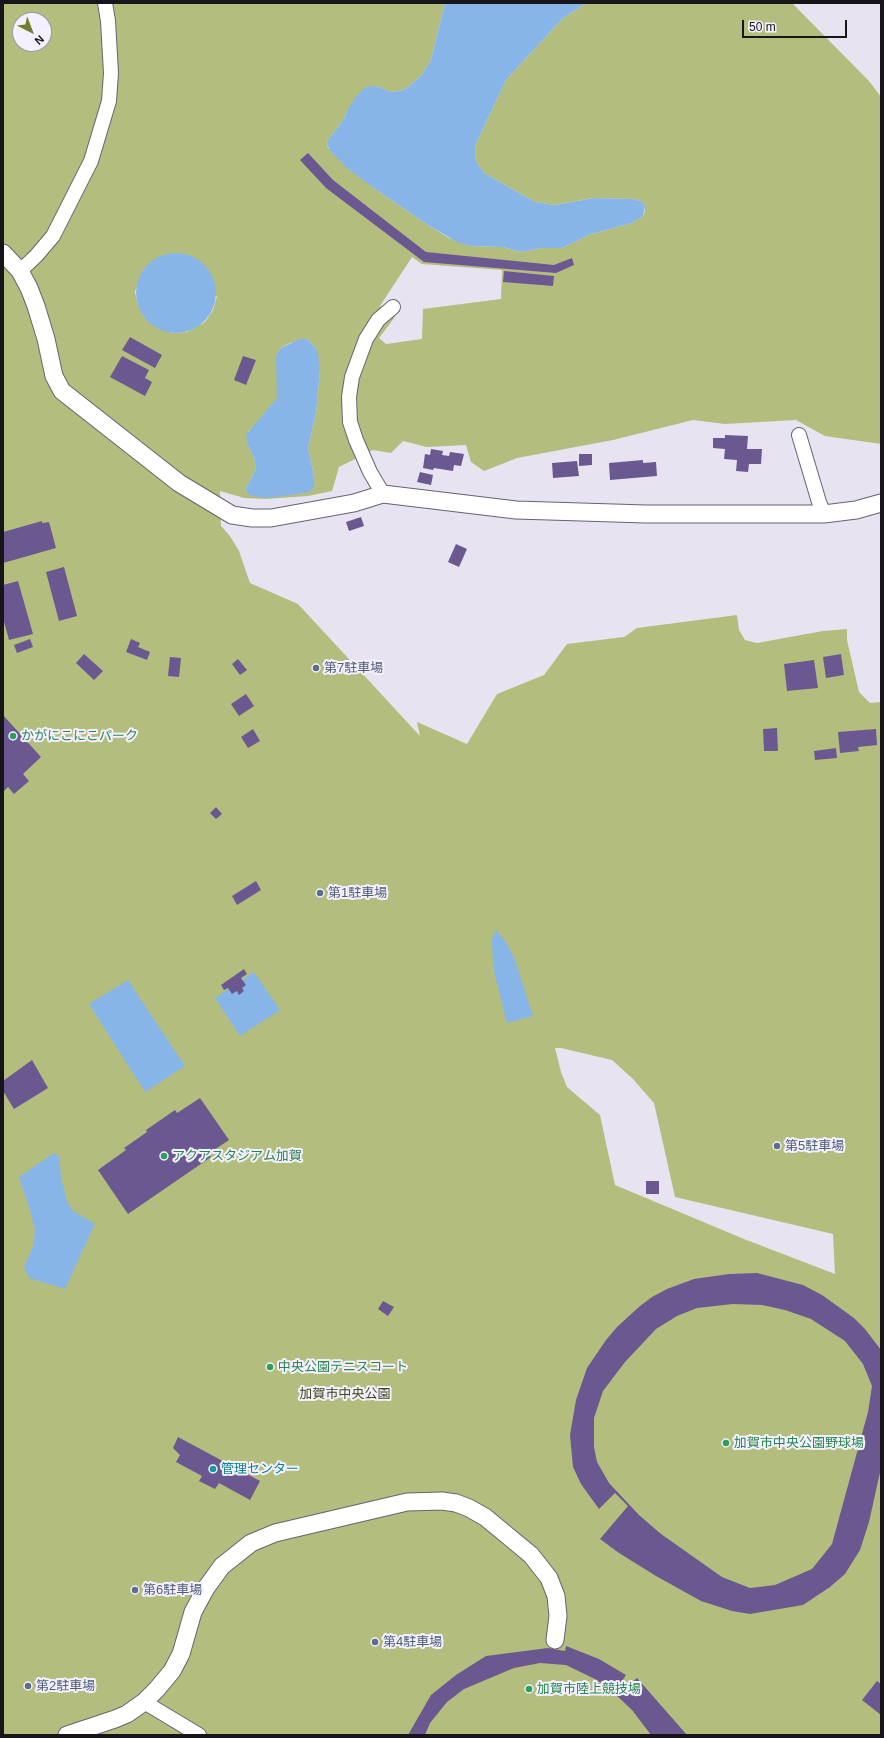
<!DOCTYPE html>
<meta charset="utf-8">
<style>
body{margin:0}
#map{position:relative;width:884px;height:1738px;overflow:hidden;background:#e7e3f1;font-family:Helvetica,sans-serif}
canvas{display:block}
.frame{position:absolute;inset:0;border:4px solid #17151a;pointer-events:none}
.north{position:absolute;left:12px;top:12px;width:40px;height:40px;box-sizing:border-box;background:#f4f0ff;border:1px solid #9c98a3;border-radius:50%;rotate:138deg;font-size:11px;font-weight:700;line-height:16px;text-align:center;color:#17151a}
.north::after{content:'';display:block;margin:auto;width:14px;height:18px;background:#727e2b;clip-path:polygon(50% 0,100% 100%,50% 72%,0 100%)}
.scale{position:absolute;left:742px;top:20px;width:105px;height:18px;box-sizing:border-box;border:2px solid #17151a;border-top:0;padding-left:5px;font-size:12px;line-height:14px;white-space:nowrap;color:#17151a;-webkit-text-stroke:3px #f4f0ff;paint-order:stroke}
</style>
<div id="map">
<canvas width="884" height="1738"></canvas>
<div class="frame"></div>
<div class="north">N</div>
<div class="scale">50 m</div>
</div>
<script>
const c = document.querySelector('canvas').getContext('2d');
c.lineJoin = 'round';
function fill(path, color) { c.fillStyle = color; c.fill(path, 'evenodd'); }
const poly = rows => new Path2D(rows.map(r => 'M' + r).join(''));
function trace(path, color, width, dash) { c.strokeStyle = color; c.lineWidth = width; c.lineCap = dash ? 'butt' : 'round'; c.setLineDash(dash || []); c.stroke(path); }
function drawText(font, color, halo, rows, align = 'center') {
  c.font = font + ' Helvetica,"Noto Sans JP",sans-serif'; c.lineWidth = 4; c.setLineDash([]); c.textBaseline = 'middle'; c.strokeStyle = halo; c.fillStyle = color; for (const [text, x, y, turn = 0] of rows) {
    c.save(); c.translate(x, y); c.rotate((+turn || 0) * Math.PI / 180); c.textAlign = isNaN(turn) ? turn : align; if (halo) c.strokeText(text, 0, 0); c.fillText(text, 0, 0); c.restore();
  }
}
fill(poly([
 [3,3,445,3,431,60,421,76,407,88,400,91,391,92,376,86,347,111,344,119,328,140,327,144,328,148,375,189,428,225,449,238,470,246,503,247,521,252,541,248,562,248,591,234,632,223,643,216,645,211,644,203,641,201,632,199,592,198,555,205,535,202,484,173,476,161,475,153,475,146,506,80,562,19,586,3,792,3,869,81,881,97,881,444,825,436,796,420,725,424,693,420,613,440,517,458,484,471,471,462,466,445,427,447,403,441,391,453,373,450,339,467,332,491,308,496,266,499,244,498,220,491,221,526,230,536,239,551,250,583,298,604,420,736,417,722,467,744,497,694,544,675,567,644,624,637,637,628,737,615,739,630,745,640,757,643,823,631,847,629,847,640,859,692,870,703,881,702,881,1735,3,1735],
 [20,20,44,20,44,44,20,44],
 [412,257,422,264,502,270,501,299,423,309,422,339,386,344,379,338,395,317,380,306],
 [143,270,217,296,213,310,205,322,187,332,173,333,158,328,144,317,138,305,135,292],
 [307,339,315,347,320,370,316,413,308,448,314,476,306,493,275,496,245,490,256,469,254,457,248,446,248,432,255,426,277,398,277,354,281,348,290,343],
 [555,1048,561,1048,612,1060,633,1079,654,1103,675,1197,833,1234,835,1274,744,1239,615,1185,600,1115,567,1087,561,1072]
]), '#b3be7e');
fill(poly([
 [445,3,586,3,562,19,506,80,475,146,475,153,476,161,484,173,535,202,555,205,593,198,632,199,641,201,644,203,645,207,643,216,632,223,591,234,562,248,541,248,521,252,503,247,470,246,457,242,428,225,375,189,347,168,330,151,327,144,328,140,344,119,347,111,357,95,366,87,376,86,391,92,400,91,407,88,421,76,431,60],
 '136 293a40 40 0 1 1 80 0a40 40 0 1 1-80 0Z',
 [300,339,307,339,315,347,318,354,320,370,316,413,308,448,314,476,314,487,311,491,306,493,283,496,266,498,253,496,248,494,245,490,256,469,254,457,248,446,246,435,277,398,276,356,278,352,281,348],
 [496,930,506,942,514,957,533,1016,507,1023,495,976,493,962,492,942,493,935],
 [254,972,280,1010,240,1036,215,998],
 [128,980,185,1066,145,1092,89,1004],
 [54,1153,59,1156,61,1177,67,1201,73,1211,95,1224,65,1289,29,1278,24,1267,33,1246,35,1230,30,1210,19,1177]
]), '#87b5e8');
fill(poly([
 [308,153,333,180,426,252,554,265,572,258,574,265,556,273,424,262,326,188,300,160],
 [504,271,554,276,553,286,503,282],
 [130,337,162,355,155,368,122,350],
 [122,356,149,370,145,378,152,382,145,396,110,377],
 [243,356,256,360,246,385,234,380],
 [725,435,748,436,747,449,762,449,761,464,749,464,748,472,736,471,737,460,724,459,725,449,713,448,713,438,725,438],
 [431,449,443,451,442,455,449,456,450,452,464,454,461,466,454,465,453,471,434,468,433,470,423,468,425,454,430,455],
 [579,454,592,454,592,465,579,466],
 [643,460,643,463,656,462,657,476,610,480,609,463],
 [577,461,579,476,553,478,552,463],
 [420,472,433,475,431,485,417,482],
 [361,517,364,526,349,531,346,522],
 [42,521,42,523,49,522,56,548,3,563,3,532],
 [456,544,467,549,459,567,448,562],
 [64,567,77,616,59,621,46,572],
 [18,581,33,634,9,640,3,618,3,585],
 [30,639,33,647,17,653,14,645],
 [131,639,140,643,138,647,150,652,147,660,126,652],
 [84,654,103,671,94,680,76,663],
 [841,654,844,675,826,678,823,657],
 [170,657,181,658,179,677,168,676],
 [238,659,247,670,240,675,232,664],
 [814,660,818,688,787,691,784,664],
 [246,694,254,706,239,716,231,704],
 [3,715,41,757,23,774,29,781,14,794,8,787,3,792],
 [777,728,778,751,764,751,763,729],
 [253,729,260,741,248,748,241,737],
 [876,729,877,745,858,747,859,751,840,753,838,732],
 [836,748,837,758,815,760,814,751],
 [216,807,222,814,216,819,210,813],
 [256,881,261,890,237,905,232,896],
 [244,969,247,974,241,978,246,985,242,988,244,991,239,995,237,991,232,994,228,988,224,990,221,985],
 [32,1060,48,1088,14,1109,3,1091,3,1081],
 [200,1098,229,1140,208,1154,211,1157,128,1214,98,1170,126,1150,124,1148,147,1132,146,1130,175,1110,177,1113],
 [646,1181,659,1181,659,1194,646,1194],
 [757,1273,803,1285,822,1295,854,1318,865,1329,881,1350,881,1468,869,1522,860,1550,845,1574,830,1587,803,1605,750,1614,732,1611,701,1601,656,1576,619,1553,600,1539,628,1506,615,1493,599,1509,581,1484,573,1467,570,1435,576,1400,587,1368,606,1340,617,1327,640,1306,652,1297,667,1289,694,1279,729,1274],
 [733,1304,762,1305,785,1310,811,1319,845,1341,863,1364,872,1386,868,1412,832,1544,812,1569,775,1585,750,1588,722,1577,661,1534,639,1515,609,1483,597,1462,594,1447,594,1418,603,1391,625,1362,656,1329,677,1316,697,1308],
 [383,1301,394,1307,388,1316,378,1309],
 [178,1437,260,1481,250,1500,219,1483,215,1489,199,1481,202,1476,176,1462,180,1455,173,1448],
 [566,1646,599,1659,626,1675,618,1687,622,1691,637,1678,687,1735,651,1735,632,1710,614,1693,597,1680,566,1665,540,1663,514,1668,464,1689,447,1702,430,1723,425,1735,408,1735,431,1695,456,1675,486,1656,548,1648,565,1651],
 [877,1681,881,1684,881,1715,862,1700]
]), '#6c5890');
const minor = poly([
 [20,271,36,256,53,236,91,161,109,101,111,73,108,21,105,3],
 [799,435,819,502,824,514],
 [383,494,370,472,356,440,350,422,349,397,352,377,366,339,378,320,393,307],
 [144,1702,199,1735]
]);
const tertiary = poly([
 [3,253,20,271,29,288,36,306,46,339,54,376,62,391,179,483,232,515,252,518,271,518,354,503,383,494,516,510,646,514,824,514,856,510,881,503],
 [67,1735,115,1719,127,1714,144,1702,157,1689,172,1671,181,1654,193,1612,206,1588,222,1566,251,1543,275,1533,407,1502,442,1501,456,1503,469,1508,485,1517,531,1555,549,1578,556,1596,558,1616,555,1640]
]);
trace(minor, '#676370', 16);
trace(tertiary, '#676370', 19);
trace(minor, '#fff', 14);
trace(tertiary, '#fff', 17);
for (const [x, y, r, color] of [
 [316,668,4,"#5c6f8a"],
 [13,736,4,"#2e9e5b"],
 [320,893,4,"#5c6f8a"],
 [777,1146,4,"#5c6f8a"],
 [164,1156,4,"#2e9e5b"],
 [270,1367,4,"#2e9e5b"],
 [726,1443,4,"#2e9e5b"],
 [213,1469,4,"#0f9aa8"],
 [135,1590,4,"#5c6f8a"],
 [375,1642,4,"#5c6f8a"],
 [28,1686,4,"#5c6f8a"],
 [529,1689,4,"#2e9e5b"]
]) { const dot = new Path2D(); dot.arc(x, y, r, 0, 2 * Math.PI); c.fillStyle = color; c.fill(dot); trace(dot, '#f4f0ff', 1.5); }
drawText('13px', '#4e5e75', '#f4f0ff', [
 ["第7駐車場",324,668],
 ["第1駐車場",328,893],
 ["第5駐車場",785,1146],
 ["第6駐車場",143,1590],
 ["第4駐車場",383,1642],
 ["第2駐車場",36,1686]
], 'left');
drawText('13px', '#27864d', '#f4f0ff', [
 ["かがにこにこパーク",21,736],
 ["アクアスタジアム加賀",172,1156],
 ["中央公園テニスコート",278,1367],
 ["加賀市中央公園野球場",734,1443],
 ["加賀市陸上競技場",537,1689]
], 'left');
drawText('13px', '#414818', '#f4f0ff', [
 ["加賀市中央公園",345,1394]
]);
drawText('13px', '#0d838f', '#f4f0ff', [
 ["管理センター",221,1469]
], 'left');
</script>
